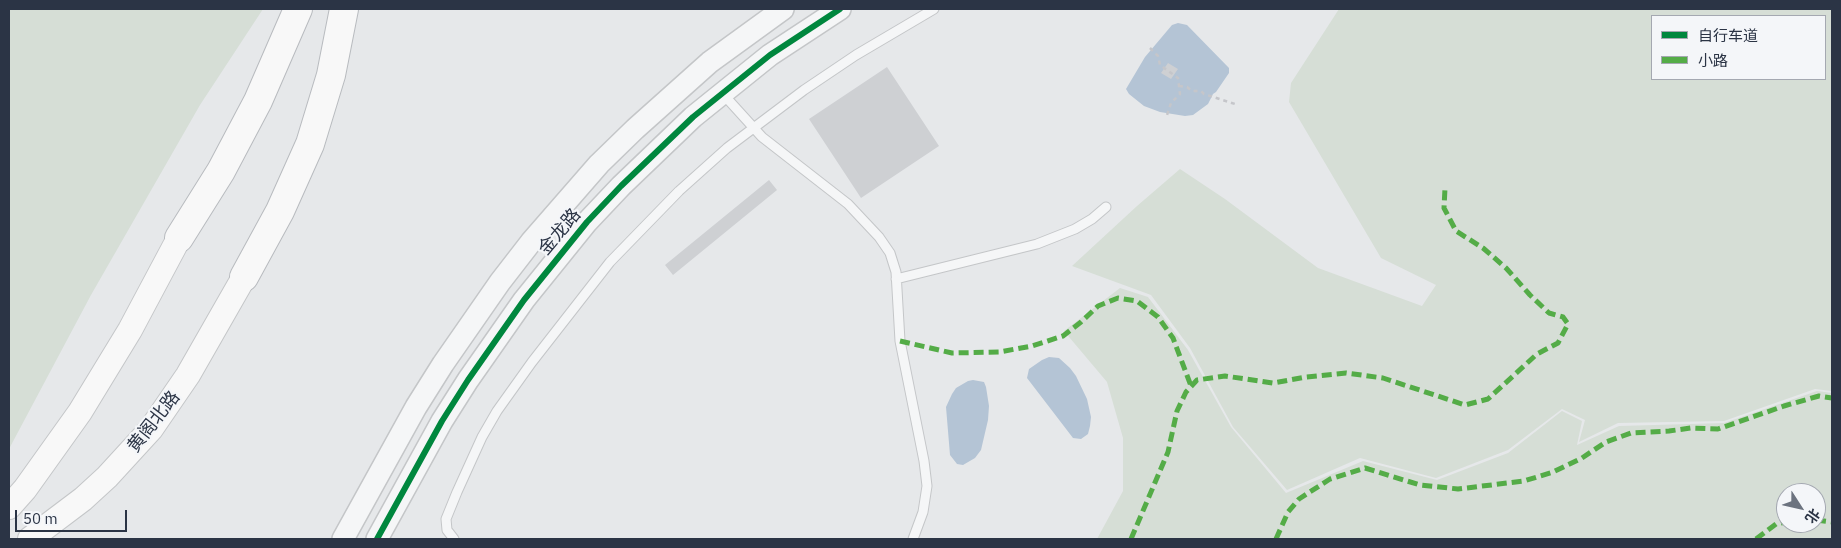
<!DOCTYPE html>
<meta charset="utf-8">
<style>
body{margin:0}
#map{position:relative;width:1841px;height:548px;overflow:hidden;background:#e6e8ea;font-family:"IBM Plex Sans","Noto Sans SC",sans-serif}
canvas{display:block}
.frame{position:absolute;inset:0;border:10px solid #2b3445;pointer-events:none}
.legend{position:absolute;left:1651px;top:15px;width:175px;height:65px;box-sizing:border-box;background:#f4f6f9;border:1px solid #a4a8b1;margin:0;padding:6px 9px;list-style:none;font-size:15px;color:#2b3445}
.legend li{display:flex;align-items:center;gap:10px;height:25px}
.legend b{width:25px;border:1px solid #a4a8b1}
.north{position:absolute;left:1776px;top:483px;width:50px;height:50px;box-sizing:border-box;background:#f4f6f9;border:1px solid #a4a8b1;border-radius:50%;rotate:125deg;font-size:14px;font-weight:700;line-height:20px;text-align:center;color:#2b3445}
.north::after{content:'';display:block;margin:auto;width:18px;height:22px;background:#6c737f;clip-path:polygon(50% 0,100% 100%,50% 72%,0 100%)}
.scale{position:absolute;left:15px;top:510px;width:112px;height:22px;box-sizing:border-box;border:2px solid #2b3445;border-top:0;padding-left:6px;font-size:15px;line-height:18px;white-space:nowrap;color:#2b3445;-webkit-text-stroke:4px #f4f6f9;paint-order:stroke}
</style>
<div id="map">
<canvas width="1841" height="548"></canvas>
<div class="frame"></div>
<ul class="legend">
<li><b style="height:6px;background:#00873e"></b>自行车道</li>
<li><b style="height:6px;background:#54ac47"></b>小路</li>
</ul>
<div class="north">北</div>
<div class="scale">50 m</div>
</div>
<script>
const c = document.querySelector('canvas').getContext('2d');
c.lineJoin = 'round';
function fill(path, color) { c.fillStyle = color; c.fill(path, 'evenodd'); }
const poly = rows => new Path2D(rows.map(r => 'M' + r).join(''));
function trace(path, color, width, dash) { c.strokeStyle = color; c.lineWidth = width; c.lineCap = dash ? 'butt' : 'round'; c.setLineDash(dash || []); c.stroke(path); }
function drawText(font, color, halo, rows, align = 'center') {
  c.font = font + ' "IBM Plex Sans","Noto Sans SC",sans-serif'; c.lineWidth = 4.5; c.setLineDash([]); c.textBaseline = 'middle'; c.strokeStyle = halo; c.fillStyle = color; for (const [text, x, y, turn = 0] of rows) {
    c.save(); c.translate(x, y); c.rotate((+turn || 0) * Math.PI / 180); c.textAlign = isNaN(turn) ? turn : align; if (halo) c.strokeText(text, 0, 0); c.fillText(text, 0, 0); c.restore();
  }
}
fill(poly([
 [9,9,263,9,200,105,91,295,9,449],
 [1339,9,1832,9,1832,391,1815,389,1724,421,1618,423,1579,442,1585,420,1562,409,1508,450,1436,478,1360,458,1287,490,1233,427,1190,348,1151,295,1072,266,1137,206,1180,169,1225,199,1318,268,1422,306,1436,285,1381,258,1289,102,1291,83],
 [1652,16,1825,16,1825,79,1652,79],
 [1120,288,1148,297,1188,350,1231,427,1286,493,1363,461,1437,480,1508,453,1562,411,1582,421,1577,445,1619,426,1724,423,1817,391,1832,393,1832,539,1097,539,1123,491,1123,438,1107,382,1064,331],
 [1786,493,1816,493,1816,523,1786,523]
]), '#d6ded6');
fill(poly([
 [1178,23,1187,25,1229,68,1229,73,1216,92,1213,94,1208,104,1193,115,1185,116,1160,112,1144,106,1129,94,1126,89,1145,57,1172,25],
 [1049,357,1059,358,1070,368,1076,376,1087,399,1091,417,1090,426,1088,434,1081,439,1073,438,1027,378,1029,369,1042,360],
 [973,380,984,382,986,387,989,406,988,420,981,450,975,458,963,465,957,464,950,455,946,407,952,394,956,388,968,381]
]), '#b4c4d5');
fill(poly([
 [1168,63,1178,69,1171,79,1161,73],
 [887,67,939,146,861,198,809,119],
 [769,180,777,190,673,275,665,265]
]), '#ced0d3');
const service = poly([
 [723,94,762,137,848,204,879,237,890,253,896,272,900,341,924,461,927,486,923,512,913,539],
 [896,279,1037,244,1075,229,1092,219,1106,207],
 [454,539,447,530,446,519,457,492,482,437,497,411,532,362,610,262,679,191,727,148,804,90,856,55,934,9]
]);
const tertiary = poly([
 [343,539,416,407,443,364,500,282,531,242,599,164,635,129,710,62,783,9],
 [377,539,442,421,468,380,524,300,587,222,621,186,693,117,770,55,840,9]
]);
const secondary = poly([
 [9,507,25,489,80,412,130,330,179,238],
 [30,539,83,499,107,477,151,429,188,375,244,277]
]);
const motorway = poly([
 [179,238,221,171,258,101,298,9],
 [244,277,280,211,310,144,331,75,344,9]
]);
trace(service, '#c4c6c8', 11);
trace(tertiary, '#c4c6c8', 24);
trace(secondary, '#c4c6c8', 26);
trace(motorway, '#b8bbbf', 30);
trace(poly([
 [1150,48,1158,56,1160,65,1178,78,1180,94,1171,103,1167,115],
 [1179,86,1187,87,1192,91,1201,91,1204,94,1235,104]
]), '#c5c6ca', 2.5, [4, 4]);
trace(service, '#f5f6f7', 9);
trace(tertiary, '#f5f6f7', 21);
trace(secondary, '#f8f8f8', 24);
trace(motorway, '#f8f8f8', 28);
trace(poly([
 [900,341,952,353,999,352,1032,346,1063,336,1081,322,1098,306,1118,298,1137,301,1158,317,1173,338,1191,386],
 [1816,520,1832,522],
 [1131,539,1168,452,1177,411,1186,392,1197,380,1225,376,1273,383,1306,377,1346,373,1383,378,1465,405,1488,399,1537,354,1558,343,1568,324,1563,317,1549,313,1530,295,1506,268,1483,248,1456,231,1444,208,1445,188],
 [1276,539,1288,512,1299,499,1330,479,1365,468,1420,485,1458,489,1524,481,1553,472,1582,458,1606,442,1631,433,1669,431,1691,428,1718,429,1784,406,1819,396,1832,398],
 [1756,539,1776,524,1786,522]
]), '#54ac47', 5, [10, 5]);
trace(poly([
 [377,539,442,421,468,380,524,300,587,222,621,186,693,117,770,55,840,9]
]), '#00873e', 6);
drawText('18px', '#2b3445', '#f4f6f9', [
 ["金龙路",560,232,-50],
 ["黄阁北路",154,422,-52]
]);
</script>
